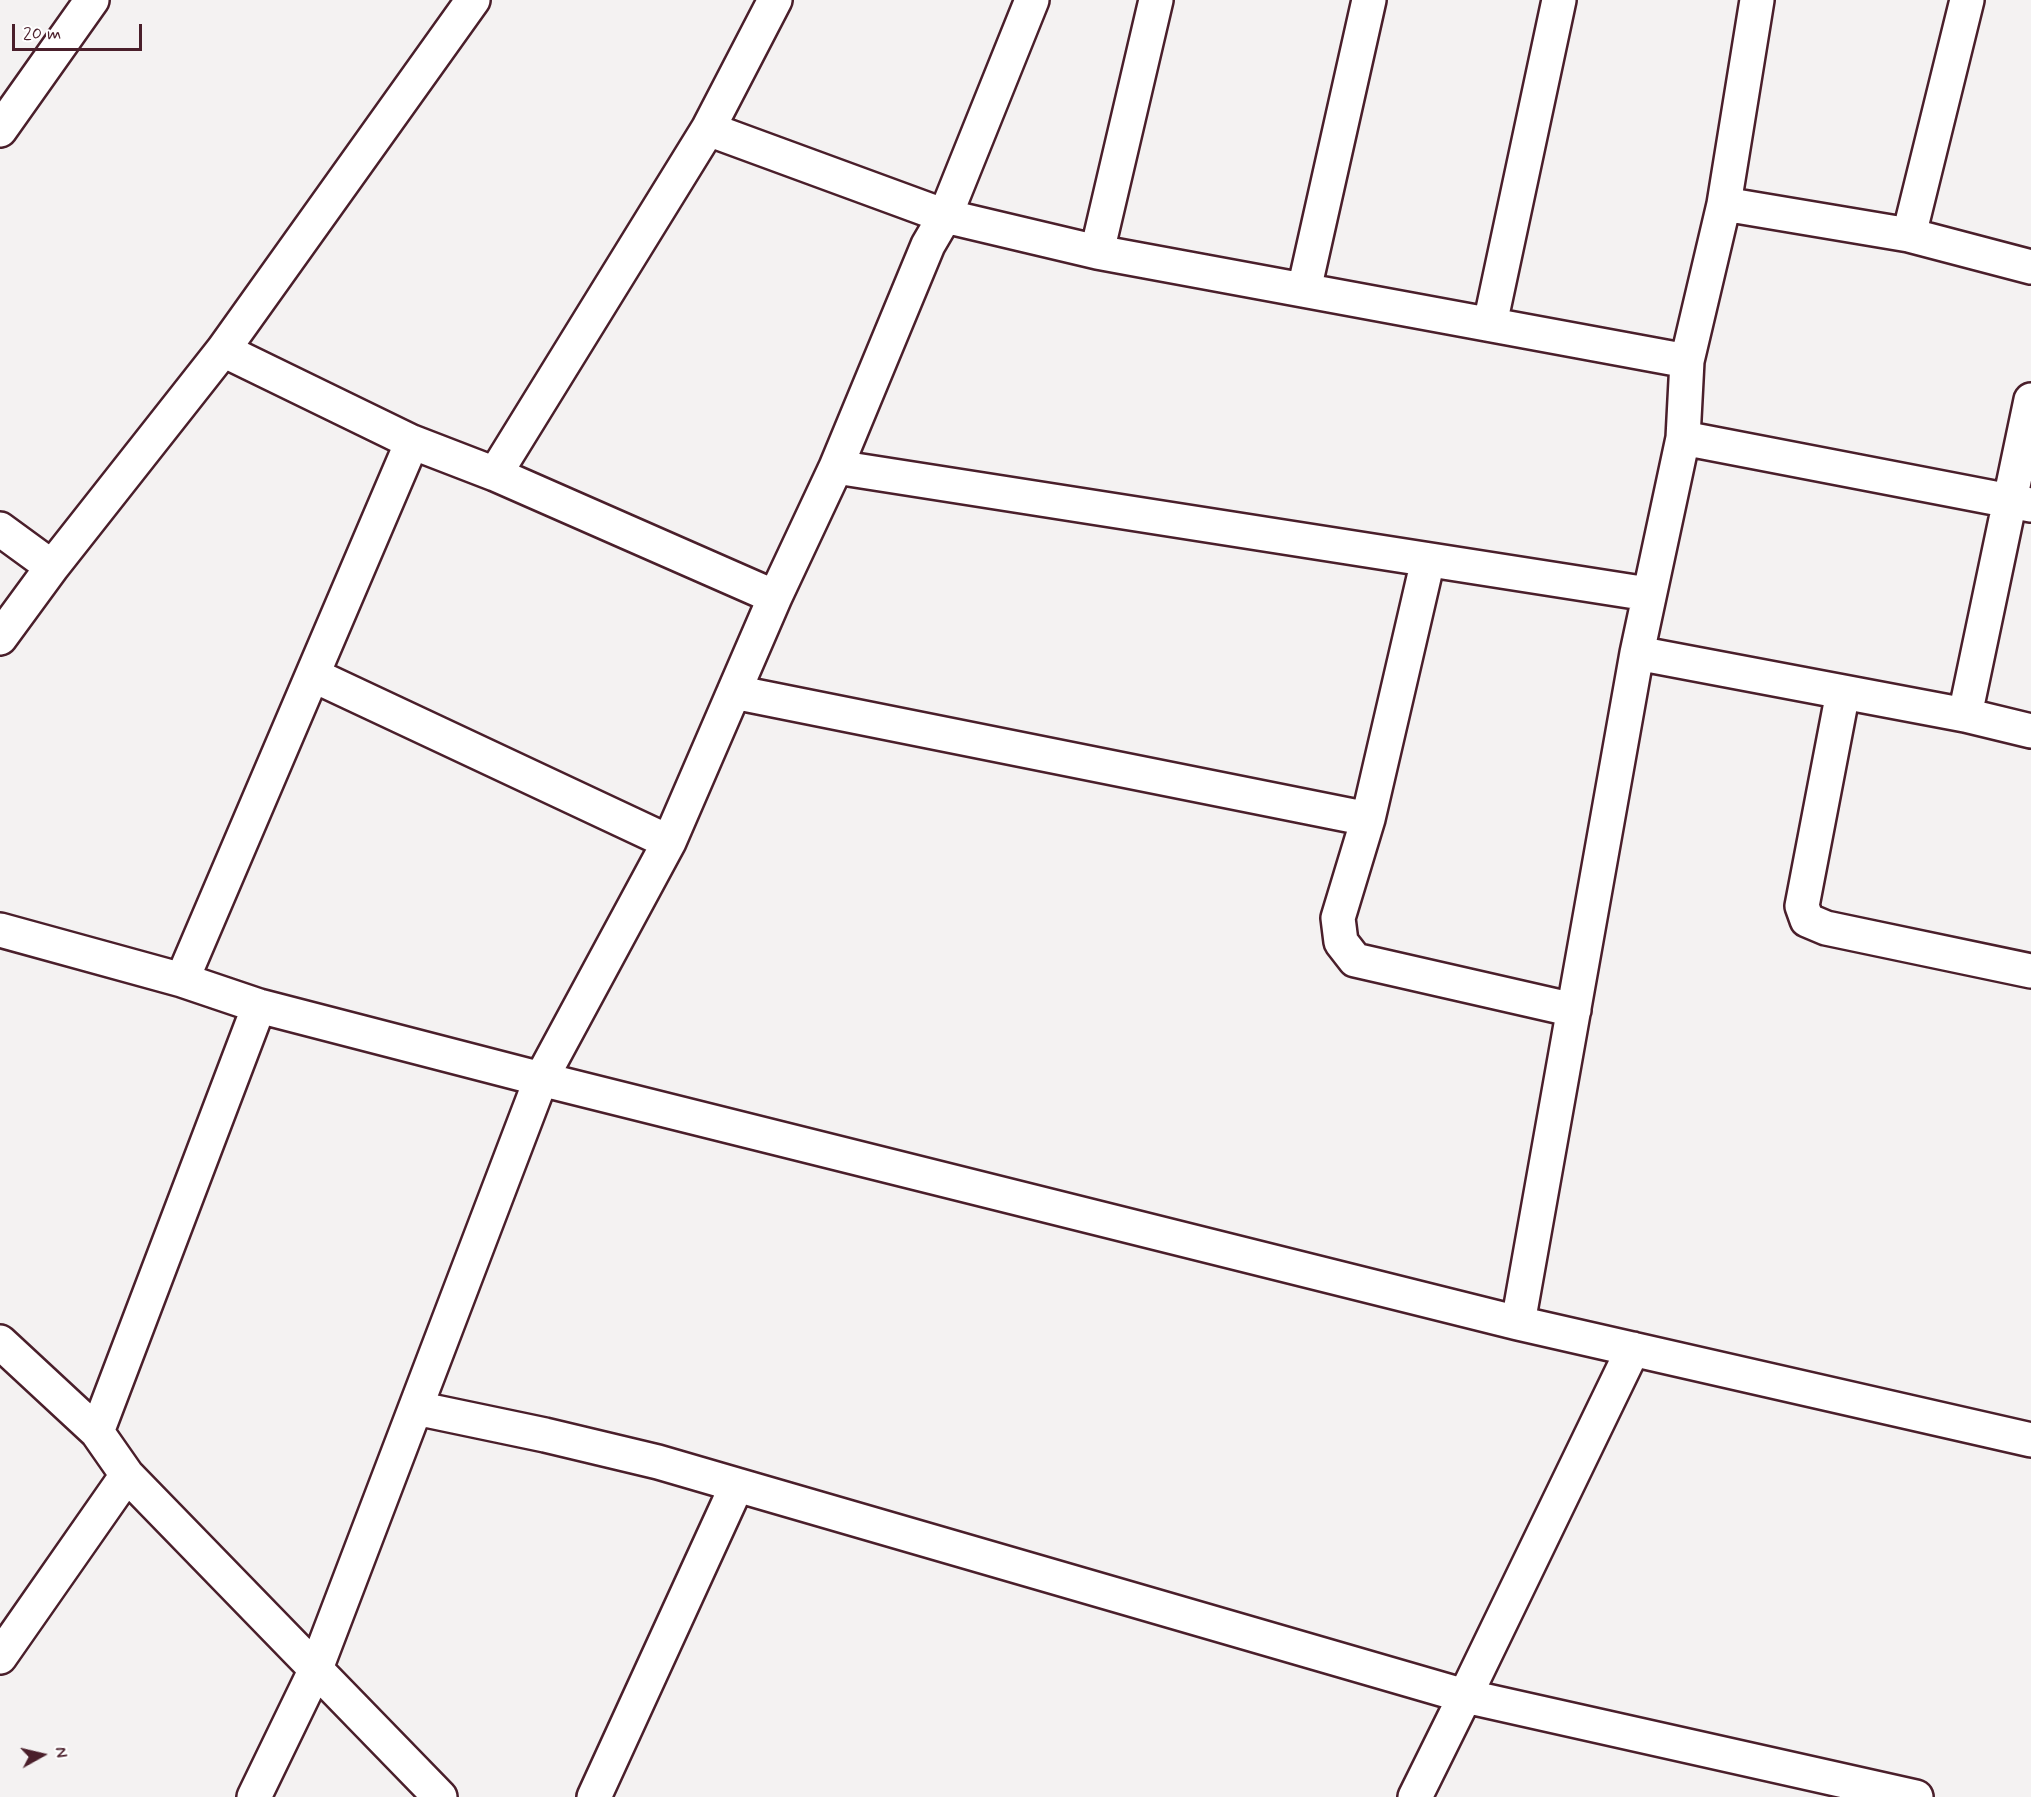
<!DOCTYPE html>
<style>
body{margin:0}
#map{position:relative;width:2031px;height:1797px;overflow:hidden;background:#f4f2f2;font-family:Mynerve,sans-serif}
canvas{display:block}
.north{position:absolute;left:12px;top:1725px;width:60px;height:60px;-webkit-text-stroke:4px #fff;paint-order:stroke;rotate:82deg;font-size:16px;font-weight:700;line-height:24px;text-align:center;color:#4a1f2b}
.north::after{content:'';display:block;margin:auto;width:21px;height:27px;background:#4a1f2b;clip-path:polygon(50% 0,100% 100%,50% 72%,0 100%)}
.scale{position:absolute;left:12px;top:24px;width:130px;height:27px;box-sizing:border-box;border:3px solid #4a1f2b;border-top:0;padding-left:8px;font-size:18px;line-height:21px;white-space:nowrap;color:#4a1f2b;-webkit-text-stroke:4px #fff;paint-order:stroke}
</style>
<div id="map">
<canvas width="2031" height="1797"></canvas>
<div class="north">N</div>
<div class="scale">20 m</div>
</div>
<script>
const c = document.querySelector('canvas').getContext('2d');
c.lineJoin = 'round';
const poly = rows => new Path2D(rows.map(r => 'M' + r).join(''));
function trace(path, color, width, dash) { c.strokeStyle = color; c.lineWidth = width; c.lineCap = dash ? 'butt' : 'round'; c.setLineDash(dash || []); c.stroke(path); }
const minor = poly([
 [708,129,945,216,1097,252,1687,361],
 [0,130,92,0],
 [1724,204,1909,235,2031,267],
 [1909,235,1967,0],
 [1097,252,1156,0],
 [1304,290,1369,0],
 [1490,324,1559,0],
 [223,350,412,442,495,474,775,597],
 [1683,438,2031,505],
 [836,467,1648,594],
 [495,474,708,129,775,0],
 [0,529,52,567],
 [0,638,52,567,223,350,473,0],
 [1637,653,1965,715,2031,731],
 [313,675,669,842],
 [734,692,1368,819,1338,918,1341,942,1355,960,1574,1010],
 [1843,692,1802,906,1807,920,1826,928,2031,971],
 [1965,715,2031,400],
 [1368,819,1428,560],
 [0,930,182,980,259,1006,541,1079,1518,1323,2031,1440],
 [182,980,412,442],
 [1518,1323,1637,653,1683,438,1687,361,1724,204,1757,0],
 [0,1342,97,1432,127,1475,440,1797],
 [1633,1349,1465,1696,1916,1797],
 [416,1408,545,1435,658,1462,737,1485,594,1797],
 [97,1432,259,1006],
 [737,1485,1465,1696,1415,1797],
 [0,1657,127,1475],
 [254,1797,315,1671,541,1079,669,842,775,597,836,467,928,245,945,216,1032,0]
]);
trace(minor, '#4a1f2b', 38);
trace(minor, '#fff', 33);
</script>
